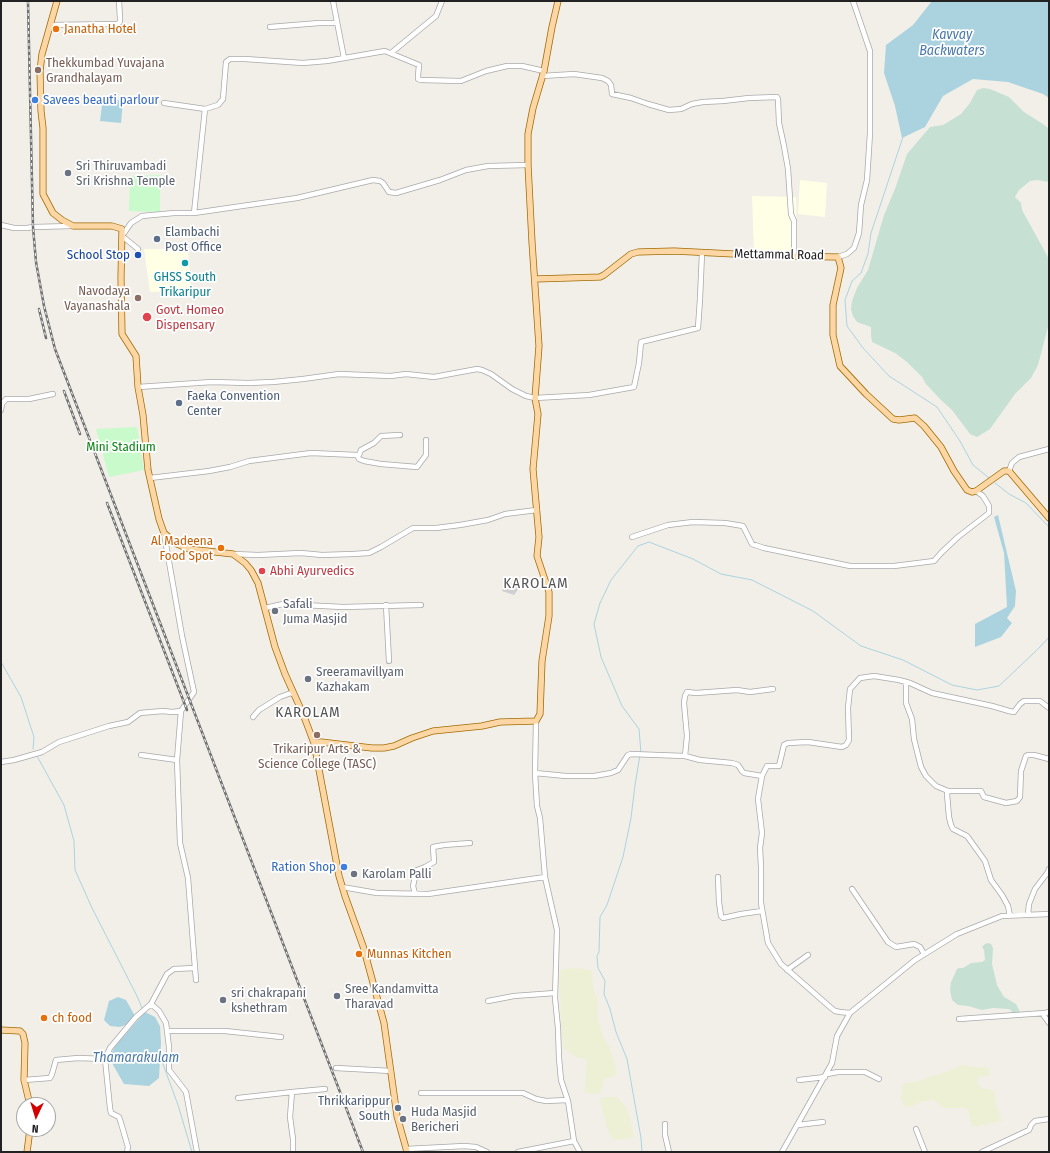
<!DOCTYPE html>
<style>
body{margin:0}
#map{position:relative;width:1050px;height:1153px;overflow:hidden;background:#f2efe9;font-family:"Fira Sans Condensed",sans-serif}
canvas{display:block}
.frame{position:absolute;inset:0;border:2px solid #222;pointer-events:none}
.north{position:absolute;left:16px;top:1097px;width:40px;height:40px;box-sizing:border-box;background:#fff;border:1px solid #a7a7a7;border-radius:50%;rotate:184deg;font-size:11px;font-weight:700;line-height:16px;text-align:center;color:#222}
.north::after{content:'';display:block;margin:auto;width:14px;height:18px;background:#d40000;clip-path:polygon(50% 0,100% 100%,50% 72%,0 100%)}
</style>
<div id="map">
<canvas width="1050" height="1153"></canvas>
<div class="frame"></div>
<div class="north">N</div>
</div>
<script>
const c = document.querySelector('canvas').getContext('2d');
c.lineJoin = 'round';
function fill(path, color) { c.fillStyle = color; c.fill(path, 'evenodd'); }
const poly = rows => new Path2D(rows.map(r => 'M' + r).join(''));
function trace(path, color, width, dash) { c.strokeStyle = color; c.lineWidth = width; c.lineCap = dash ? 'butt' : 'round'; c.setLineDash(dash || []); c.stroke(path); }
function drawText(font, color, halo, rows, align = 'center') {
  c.font = font + ' "Fira Sans Condensed",sans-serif'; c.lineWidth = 3.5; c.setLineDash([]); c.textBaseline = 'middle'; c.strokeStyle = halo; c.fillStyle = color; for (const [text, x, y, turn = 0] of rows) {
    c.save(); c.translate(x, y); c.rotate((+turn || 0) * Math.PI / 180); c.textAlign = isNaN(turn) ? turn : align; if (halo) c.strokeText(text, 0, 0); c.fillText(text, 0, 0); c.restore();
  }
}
fill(poly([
 [800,180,827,183,825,217,798,214],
 [752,196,796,197,797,254,754,252],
 [144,249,188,249,191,290,150,292]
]), '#ffffe5');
fill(poly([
 [506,582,520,587,514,595,502,591]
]), '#d0d0d0');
fill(poly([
 [570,968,586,969,592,971,593,988,597,998,598,1020,603,1036,610,1048,617,1072,616,1075,605,1079,601,1091,598,1094,587,1093,584,1092,587,1062,586,1059,575,1057,570,1052,564,1049,561,1024,559,977,560,971,563,969],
 [961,1065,975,1067,986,1067,989,1069,990,1076,980,1076,977,1082,981,1088,993,1090,995,1093,996,1104,1002,1121,974,1127,971,1124,968,1110,965,1108,943,1108,935,1101,932,1100,921,1102,911,1107,904,1106,901,1099,902,1086,904,1083,919,1081,929,1077,944,1073],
 [605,1097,615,1097,618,1098,628,1110,634,1138,613,1140,608,1131,600,1102,601,1098]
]), '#eef0d5');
fill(poly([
 [983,88,990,89,1009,97,1024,112,1043,124,1049,129,1049,182,1037,180,1030,181,1019,190,1015,197,1021,203,1022,210,1049,259,1049,323,1038,365,1031,378,1015,394,990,429,977,437,970,434,952,410,941,400,926,384,922,377,907,362,895,353,872,342,871,335,871,327,857,322,853,316,851,309,852,301,857,288,868,270,884,215,895,189,907,154,930,127,943,125,961,114,970,103,977,90],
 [988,943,991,944,993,948,992,964,997,985,1004,997,1016,1004,1020,1012,1019,1014,1012,1013,1011,1010,1008,1009,993,1008,982,1010,968,1006,958,1005,952,1000,950,990,951,982,957,969,959,968,963,968,971,963,982,962,985,960,984,950,982,947,985,944]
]), '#c6e0d4');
fill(poly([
 [160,175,160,212,129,211,130,176],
 [137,427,144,470,109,477,96,429]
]), '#c8facc');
fill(poly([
 [932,1,1049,1,1049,98,1043,94,1008,82,973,79,943,96,925,127,902,138,895,106,884,73,886,45,913,25],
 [103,97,123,101,121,123,100,121],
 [998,515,1016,591,1015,606,1007,618,1012,623,1001,637,975,647,975,624,1007,607,1004,553,994,517],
 [118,997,126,1000,135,1016,128,1024,120,1027,110,1026,104,1020,109,1001],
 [145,1012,155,1017,160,1026,161,1043,159,1078,149,1086,124,1084,109,1058,115,1046]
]), '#aad3df');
trace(poly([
 [903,137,871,233,868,254,861,273,852,281,845,300,847,326,863,348,889,376,937,407,960,441,973,465,989,478],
 [995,483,1009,494,1026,503,1049,527],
 [1,662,21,697,34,737,33,749],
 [641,753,639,729,622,706,601,657,594,624,600,603,611,580,638,546,649,542,693,559,721,574,752,580,813,611,861,646,903,660,952,685,977,690,999,686,1040,647,1049,637],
 [640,755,635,785,631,818,623,857,607,905,600,917,599,952,597,956,598,968,605,981,604,994,610,1009,616,1032,627,1059,641,1138,642,1152],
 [37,756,64,805,74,841,75,870,92,908,137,996,142,1008],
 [160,1056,178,1105,192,1152]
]), '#aad3df', 1);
const minor = poly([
 [333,1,344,58],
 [51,25,117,24,120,22,120,19,119,1],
 [270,27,319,23,337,23],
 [391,53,436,16,442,1],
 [542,76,574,74,602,78,608,81,611,85,612,94,631,98,648,104,669,110,681,109,692,104,703,102,723,101,749,98,777,97,778,99,779,123,784,146,788,169,791,214,794,221,794,256],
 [164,103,205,109,218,105,223,99,226,62,230,59,245,59,303,63,327,61,385,51,419,65,418,76,418,79,421,80,461,81,486,71,507,66,522,66,544,71],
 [194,213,205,109],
 [1,225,14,228,27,228,33,227,73,226],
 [138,249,122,236,131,223,142,216,174,213,194,213,297,198,373,180,380,181,383,183,389,192,396,193,440,180,466,170,488,166,528,165],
 [838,257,847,254,854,248,859,233,861,205,867,180,870,133,870,51,853,1],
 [138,387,212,382,248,383,273,382,303,379,339,374,391,376,406,374,434,377,477,369,482,370,491,374,512,389,526,396,535,398,589,395,634,387,639,363,641,342,698,328,700,299,702,253],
 [1,410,2,404,6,399,29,399,53,394],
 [357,455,359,455,361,450,374,443,381,436,400,435],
 [1009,471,1012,463,1019,457,1049,449],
 [150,478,209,471,230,467,249,461,311,453,357,455,359,459,364,461,381,464,417,467,426,455,426,440],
 [632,537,668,525,693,522,725,523,743,526,752,544,764,548,850,566,894,566,934,561,942,552,958,537,989,513,989,506,983,496,976,491],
 [233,554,258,555,301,553,322,555,353,554,369,553,381,547,413,528,436,528,460,525,488,520,505,514,537,510],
 [386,605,389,661],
 [265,608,283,604,343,607,421,605],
 [906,682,906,703,912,719,914,739,921,767,926,776,936,786,948,791],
 [253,717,259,710,280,697,291,693,294,695],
 [141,755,177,760],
 [685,756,687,736,684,703,685,696,687,692,696,693,737,690,750,692,773,689],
 [1,762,14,760,42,752,59,742,109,726,128,722,140,713,163,711,172,712,181,711],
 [535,773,566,776,594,776,611,773,618,770,628,755,631,754,685,756,700,760,732,763,738,765,742,771,744,773,762,776,758,799,762,833,760,848,761,867,761,903,768,943,781,964,830,1007,835,1011,840,1012,850,1013],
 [762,776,767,766,779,766,784,745,788,743,808,742,842,747,846,745,849,740,848,708,850,689,860,678,874,676,899,680,910,683,932,693,992,706,1009,711,1014,712,1020,704,1024,701,1040,701,1049,708],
 [718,877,719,902,721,916,723,918,741,914,762,911],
 [342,887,377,893,428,894,545,877],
 [852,889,888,942,896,947,914,944,920,947,924,954],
 [415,894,413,886,415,877,412,872,425,867,434,862,433,847,444,845,470,843],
 [1028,914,1029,904,1035,889,1048,872,1049,869],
 [1010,916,1008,906,1002,895,991,880,985,861,967,836,953,829,951,825,949,817,947,794,948,791,981,791,984,797,1006,803,1017,801,1020,797,1021,771,1026,756,1028,755,1034,755,1049,759],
 [195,968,196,980],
 [787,970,808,955],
 [488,1001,514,996,555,993],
 [151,1004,159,1011,166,1023,169,1047,169,1070,186,1092,197,1152],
 [1049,1012,1045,1013,1044,1016,1049,1023],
 [959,1019,1045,1013],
 [167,1031,225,1031,281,1037],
 [105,1059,110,1108,111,1113,119,1117,121,1123,128,1147,127,1152],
 [336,1068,391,1071],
 [827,1074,838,1072,865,1072,879,1079],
 [24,1080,50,1078,52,1074,56,1060,78,1058,105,1059,110,1048,136,1017,151,1004,167,974,174,969,195,968,188,878,180,843,177,760,181,711,194,692,182,636,164,533],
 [799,1080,825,1077],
 [421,1093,523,1093,536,1099,546,1101,567,1100],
 [238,1098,292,1092],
 [665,1124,665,1135,669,1152],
 [798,1125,823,1122],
 [916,1129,925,1152],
 [574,1141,580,1152],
 [406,1149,464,1146,476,1147,487,1152],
 [293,1152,293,1139,290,1117,292,1092,325,1089],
 [518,1152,574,1141,568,1101,561,1080,559,1058,558,1028,555,998,557,930,545,877,540,818,537,806,535,773,536,721],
 [782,1152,832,1063,837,1036,850,1013,915,960,957,934,1002,916,1049,914],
 [982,1152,1029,1130,1031,1125,1035,1121,1049,1119]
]);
const major = poly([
 [57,1,42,54,40,71,41,111,43,128,43,194,53,213,62,220,73,226,112,226,122,229,121,278,122,334,136,356,138,387,143,415,148,470,159,519,164,533,177,544,189,549,233,554,245,563,251,570,258,583,275,647,285,674,303,714,314,743,339,876,345,896,363,946,384,1023,397,1116,407,1152],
 [535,279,600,277,604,275,631,254,638,252,674,251,774,256,838,257,841,268,833,305,833,335,840,366,866,394,893,419,899,420,915,418,924,426,941,447,954,471,967,490,972,492,976,491,1004,471,1009,471,1049,518],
 [314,743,321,742,372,748,384,748,394,746,412,738,433,731,482,726,500,722,536,721,540,714,542,661,549,616,549,592,537,556,539,537,533,469,538,414,535,398,539,346,532,242,528,165,528,134,533,108,544,71,552,27,558,1],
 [1,1030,20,1031,23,1034,25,1043,24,1080,30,1105],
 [27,1152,30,1129]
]);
trace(minor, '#a9a9a9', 6);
trace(major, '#a06b00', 7);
trace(minor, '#fff', 4.5);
trace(major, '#fcd6a4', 5.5);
const rail = poly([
 [28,1,33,227,36,262,44,306,55,349,363,1152],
 [39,309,46,338],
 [64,391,80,434],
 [107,503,187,710]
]);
trace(rail, '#707070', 2.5);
trace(rail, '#fff', 1, [3]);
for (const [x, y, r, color] of [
 [56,29,4,"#e8710a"],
 [38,70,4,"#8d6e63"],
 [35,100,4,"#3f7fe0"],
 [68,173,4,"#6b7280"],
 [157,239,4,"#5c6f8a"],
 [138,255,4,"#1a4fb4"],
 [185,263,4,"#0f9aa8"],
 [138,298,4,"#8d6e63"],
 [147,317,5,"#e0444e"],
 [179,403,4,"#5c6f8a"],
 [221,548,4,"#e8710a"],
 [262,571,4,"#e0444e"],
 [275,611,4,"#6b7280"],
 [308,679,4,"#6b7280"],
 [317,735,4,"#8d6e63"],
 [344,867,4,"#3f7fe0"],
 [354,874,4,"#6b7280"],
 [359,954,4,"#e8710a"],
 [337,996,4,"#6b7280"],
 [223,1000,4,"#6b7280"],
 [44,1018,4,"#e8710a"],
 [398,1108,4,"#5c6f8a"],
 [403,1119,4,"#6b7280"]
]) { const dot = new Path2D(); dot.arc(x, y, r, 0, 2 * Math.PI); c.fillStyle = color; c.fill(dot); trace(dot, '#fff', 1.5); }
drawText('13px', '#c56008', '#fff', [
 ["Janatha Hotel",64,29],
 ["Al Madeena",213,541,"right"],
 ["Food Spot",213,556,"right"],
 ["Munnas Kitchen",367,954],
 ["ch food",52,1018]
], 'left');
drawText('13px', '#785e54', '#fff', [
 ["Thekkumbad Yuvajana",46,63],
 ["Grandhalayam",46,78],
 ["Navodaya",130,291,"right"],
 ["Vayanashala",130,306,"right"],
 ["Trikaripur Arts &",317,749,"center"],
 ["Science College (TASC)",317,764,"center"]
], 'left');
drawText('13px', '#366cbe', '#fff', [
 ["Savees beauti parlour",43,100],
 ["Ration Shop",336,867,"right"]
], 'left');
drawText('13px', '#5b616d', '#fff', [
 ["Sri Thiruvambadi",76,166],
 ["Sri Krishna Temple",76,181],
 ["Safali",283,604],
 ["Juma Masjid",283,619],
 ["Sreeramavillyam",316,672],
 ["Kazhakam",316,687],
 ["Karolam Palli",362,874],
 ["Sree Kandamvitta",345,989],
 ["Tharavad",345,1004],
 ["sri chakrapani",231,993],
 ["kshethram",231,1008],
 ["Huda Masjid",411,1112],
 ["Bericheri",411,1127]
], 'left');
drawText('13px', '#4e5e75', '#fff', [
 ["Elambachi",165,232],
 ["Post Office",165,247],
 ["Faeka Convention",187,396],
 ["Center",187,411],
 ["Thrikkarippur",390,1101,"right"],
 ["South",390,1116,"right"]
], 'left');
drawText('13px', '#164399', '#fff', [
 ["School Stop",130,255]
], 'right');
drawText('13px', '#222', '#fff', [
 ["Mettammal Road",779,255,1]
]);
drawText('13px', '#0d838f', '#fff', [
 ["GHSS South",185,277],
 ["Trikaripur",185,292]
]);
drawText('13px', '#be3a42', '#fff', [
 ["Govt. Homeo",156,310],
 ["Dispensary",156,325],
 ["Abhi Ayurvedics",270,571]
], 'left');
drawText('13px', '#0c8416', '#fff', [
 ["Mini Stadium",121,447]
]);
drawText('italic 14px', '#4a7aab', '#fff', [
 ["Kavvay",952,35],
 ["Backwaters",952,51],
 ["Thamarakulam",136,1058]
]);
c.letterSpacing = '1px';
drawText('15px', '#555', '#fff', [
 ["KAROLAM",536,584],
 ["KAROLAM",308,713]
]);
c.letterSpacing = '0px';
</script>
